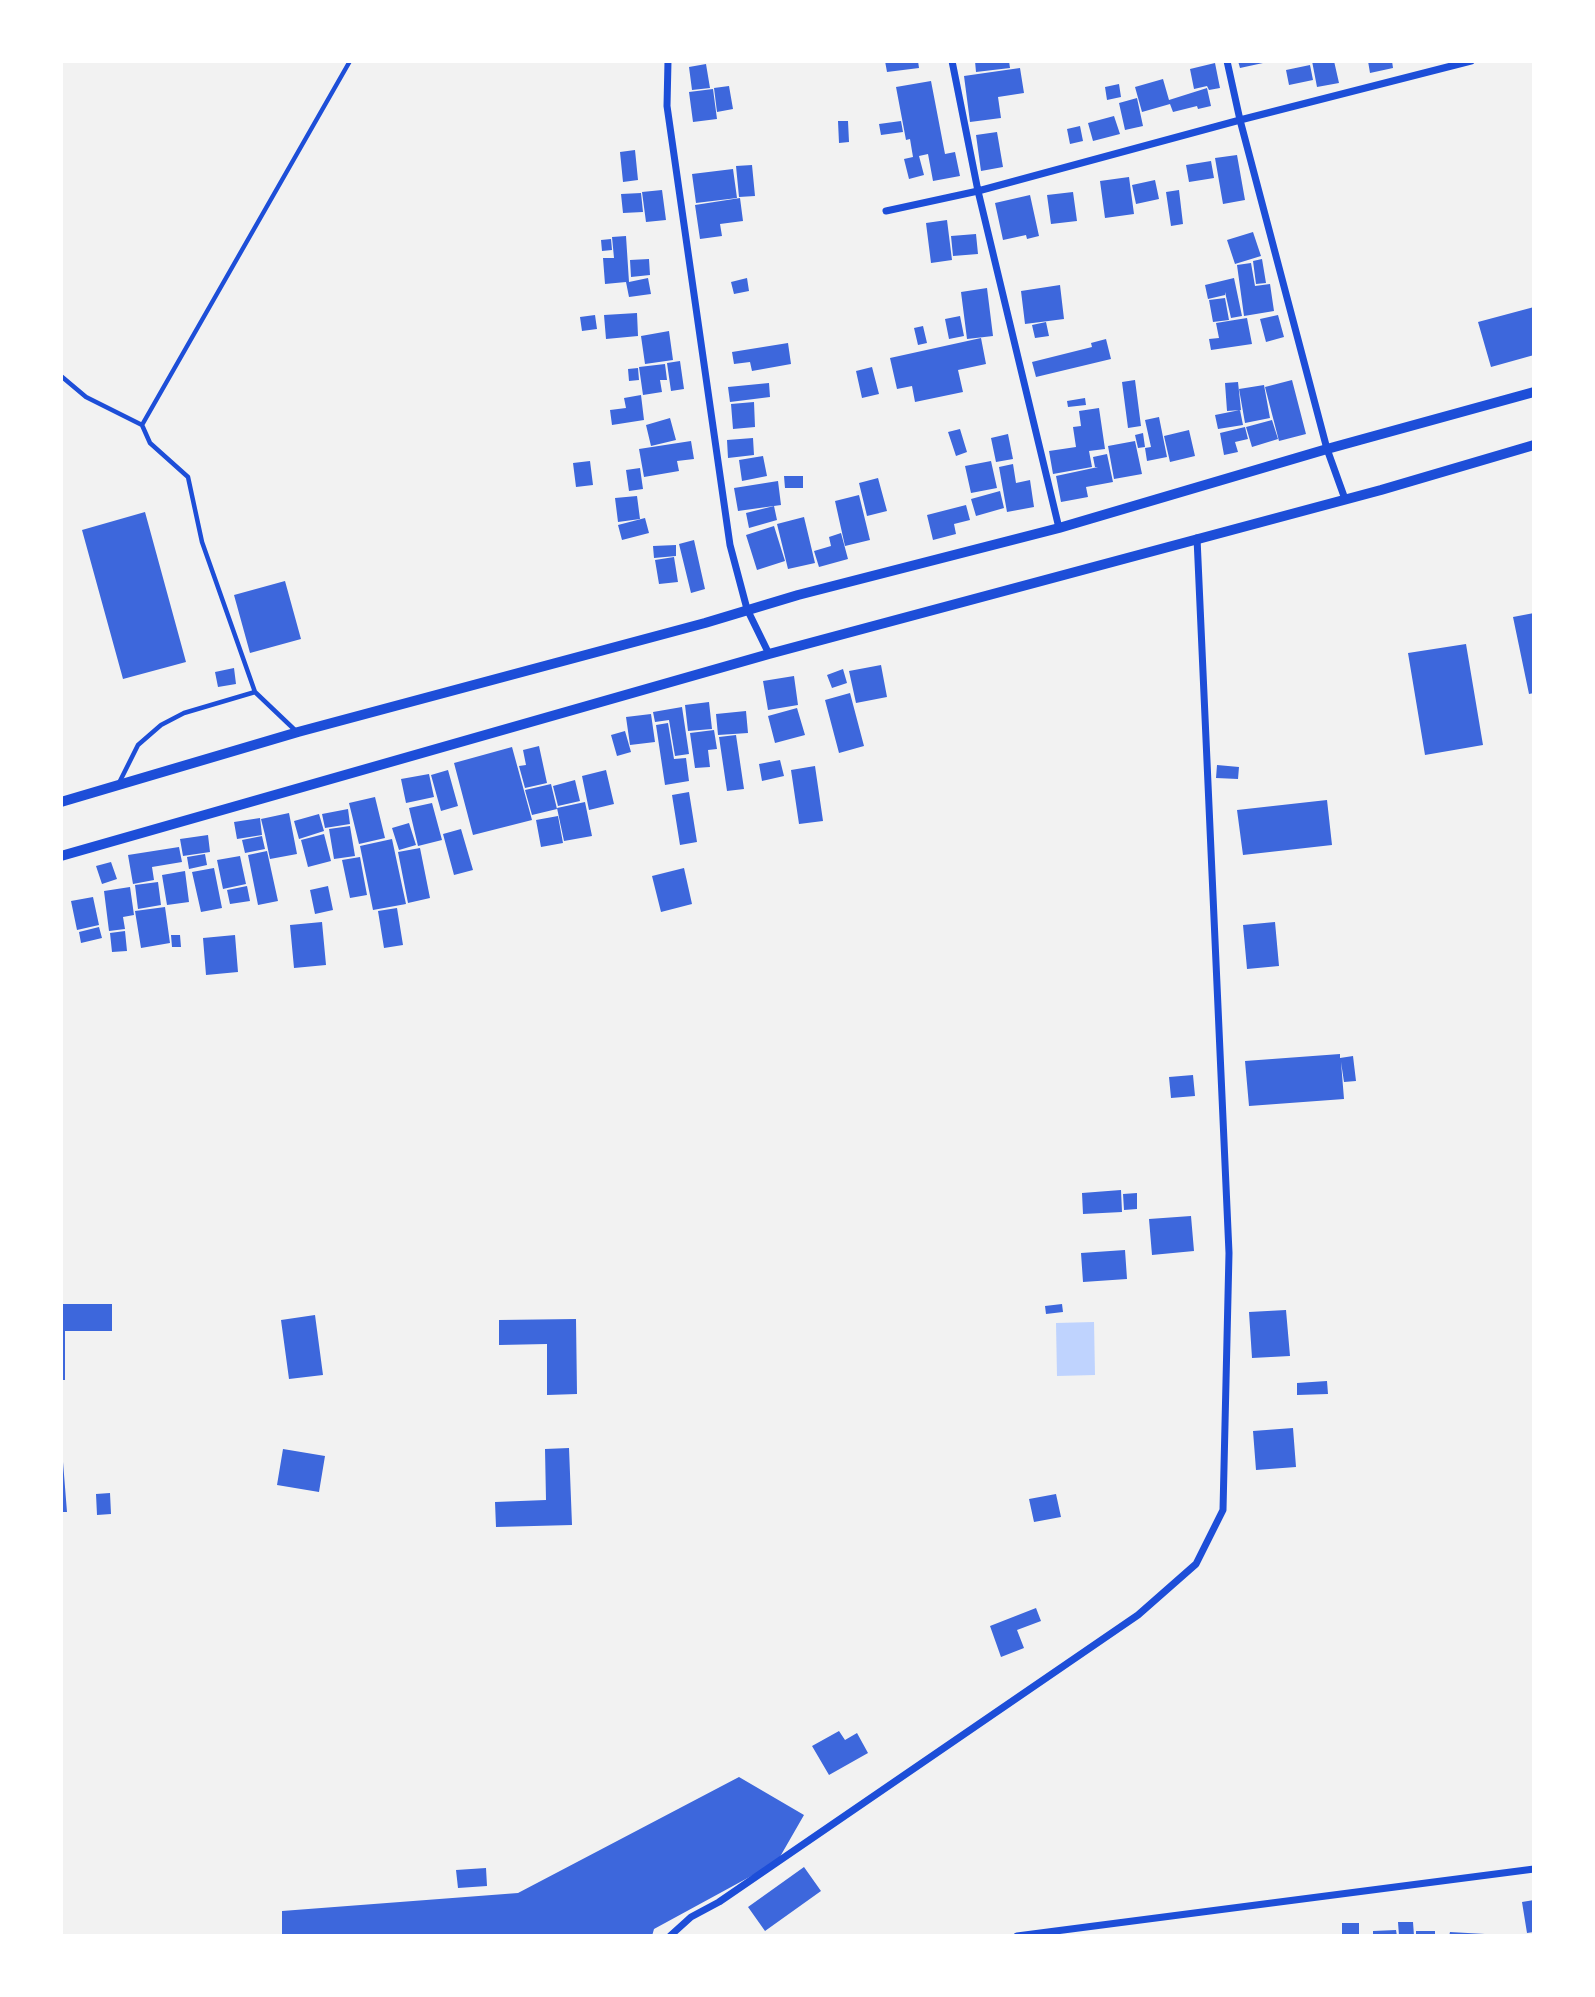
<!DOCTYPE html>
<style>
body{margin:0}
#map{position:relative;width:1595px;height:1997px;overflow:hidden;background:#f2f2f2;font-family:Bitter,serif}
canvas{display:block}
.frame{position:absolute;inset:0;border:63px solid #fff;pointer-events:none}
</style>
<div id="map">
<canvas width="1595" height="1997"></canvas>
<div class="frame"></div>
</div>
<script>
const c = document.querySelector('canvas').getContext('2d');
c.lineJoin = 'round';
function fill(path, color) { c.fillStyle = color; c.fill(path, 'evenodd'); }
const poly = rows => new Path2D(rows.map(r => 'M' + r).join(''));
function trace(path, color, width, dash) { c.strokeStyle = color; c.lineWidth = width; c.lineCap = dash ? 'butt' : 'round'; c.setLineDash(dash || []); c.stroke(path); }
fill(poly([
 [1094,1322,1095,1375,1057,1376,1056,1323]
]), '#bfd3fe');
fill(poly([
 [885,61,918,61,919,68,887,72],
 [975,61,1009,61,1010,68,976,72],
 [1238,61,1263,61,1263,63,1240,68],
 [1312,61,1334,61,1339,83,1317,87],
 [1368,61,1392,61,1393,68,1370,73],
 [1215,63,1220,88,1209,90,1207,86,1194,89,1190,69],
 [706,64,710,88,692,90,689,67],
 [1310,65,1313,80,1289,85,1286,70],
 [1020,68,1024,93,998,97,1001,118,970,122,964,76],
 [1163,79,1169,100,1207,88,1211,106,1198,109,1197,106,1173,112,1170,104,1142,112,1135,87],
 [931,81,945,154,955,152,960,176,933,181,928,154,919,156,924,175,909,179,904,159,913,157,910,139,906,140,896,87],
 [1119,84,1121,97,1107,100,1105,87],
 [729,86,733,109,717,112,714,88],
 [713,89,717,119,693,122,689,92],
 [1137,98,1143,126,1125,130,1119,103],
 [1114,116,1120,134,1093,141,1088,123],
 [838,121,848,121,849,142,839,143],
 [901,121,903,132,881,135,879,124],
 [1080,126,1083,141,1070,144,1067,129],
 [997,132,1003,167,981,171,976,135],
 [635,150,638,180,623,182,620,152],
 [1237,155,1245,200,1223,204,1215,158],
 [1211,161,1214,178,1189,182,1186,165],
 [752,165,755,196,739,197,736,166],
 [733,169,737,198,696,203,692,174],
 [1129,177,1134,214,1105,218,1100,181],
 [1155,180,1159,199,1136,204,1132,185],
 [662,190,666,220,646,222,642,192],
 [1179,190,1183,224,1171,226,1166,192],
 [1073,192,1077,221,1051,224,1047,195],
 [641,193,643,212,623,213,621,194],
 [1030,195,1039,236,1027,239,1026,235,1003,240,995,203],
 [740,198,743,221,720,224,722,236,700,239,695,205],
 [947,220,952,260,931,263,926,223],
 [1253,232,1261,256,1235,264,1227,240],
 [976,234,978,254,953,256,951,236],
 [626,236,629,282,648,278,651,294,629,297,626,282,605,284,603,258,614,258,612,237],
 [611,239,612,250,602,251,601,240],
 [649,259,650,275,631,277,630,260],
 [1262,259,1266,283,1256,284,1253,261],
 [1251,263,1255,286,1270,284,1274,311,1244,316,1237,265],
 [747,278,749,291,734,294,731,282],
 [1234,278,1242,316,1231,318,1225,292,1225,295,1208,299,1205,285],
 [1060,285,1064,319,1025,324,1021,291],
 [987,288,993,336,967,339,961,292],
 [1225,298,1229,320,1213,322,1209,300],
 [1534,307,1534,355,1491,367,1478,322],
 [637,313,638,336,606,339,604,315],
 [595,315,597,329,582,331,580,317],
 [1278,315,1284,337,1266,342,1260,319],
 [960,316,964,336,949,339,945,319],
 [1247,318,1252,344,1211,350,1209,339,1219,338,1216,323],
 [1046,322,1049,336,1035,338,1032,325],
 [923,326,927,343,918,345,914,328],
 [669,331,673,360,645,364,641,336],
 [981,338,986,364,958,370,963,392,915,402,912,386,897,389,890,358],
 [1106,339,1111,359,1036,377,1032,362,1092,347,1091,343],
 [788,343,791,364,752,371,750,362,734,364,732,352],
 [680,361,684,389,671,391,667,363],
 [665,364,667,380,660,380,662,392,643,395,639,367],
 [872,367,879,394,862,398,856,371],
 [638,368,639,380,629,381,628,369],
 [1135,380,1141,426,1128,428,1122,382],
 [1292,380,1306,434,1279,441,1265,387],
 [1238,382,1241,410,1227,411,1225,383],
 [769,383,770,397,730,402,728,387],
 [1264,385,1270,418,1245,423,1239,389],
 [641,395,644,420,612,425,610,410,626,408,624,398],
 [1085,398,1086,405,1068,407,1067,401],
 [754,402,755,427,733,429,731,404],
 [1099,408,1105,449,1089,451,1092,467,1053,474,1049,451,1076,447,1073,427,1081,426,1079,411],
 [1240,410,1243,425,1218,429,1215,415],
 [1159,417,1167,457,1147,461,1145,448,1151,447,1145,420],
 [670,418,676,440,651,446,646,425],
 [1272,420,1278,439,1252,447,1246,427],
 [1245,427,1248,439,1235,442,1238,452,1224,455,1220,433],
 [960,429,967,452,956,456,948,432],
 [1189,430,1195,456,1170,462,1164,436],
 [1143,433,1145,447,1138,448,1135,435],
 [1008,434,1013,459,996,462,991,438],
 [753,438,754,455,728,458,727,440],
 [691,441,694,459,677,461,679,471,644,477,639,449],
 [1135,441,1142,474,1114,479,1108,446],
 [1107,454,1113,482,1086,487,1088,497,1061,502,1056,476,1098,467,1095,467,1093,457],
 [763,456,767,476,742,481,739,460],
 [590,461,593,485,576,487,573,463],
 [991,461,997,488,971,493,965,466],
 [1013,464,1016,483,1030,480,1034,507,1007,512,999,467],
 [640,468,643,489,629,491,626,470],
 [784,476,803,476,803,488,785,488],
 [878,478,887,511,867,516,859,483],
 [778,481,781,505,738,511,734,488],
 [1000,491,1004,508,976,516,971,499],
 [859,495,870,540,845,546,835,501],
 [637,496,640,519,618,522,615,498],
 [966,505,970,520,954,524,956,534,933,540,927,515],
 [774,506,777,520,749,528,746,513],
 [145,512,186,662,123,679,82,530],
 [804,517,815,563,788,569,777,524],
 [645,518,649,533,622,540,618,525],
 [774,526,785,561,757,570,746,535],
 [841,533,848,559,819,567,814,551,831,546,829,537],
 [694,540,705,589,691,593,679,544],
 [676,545,676,556,654,558,653,546],
 [674,557,678,582,659,584,655,560],
 [285,581,301,639,250,653,234,595],
 [1534,613,1534,693,1529,694,1513,617],
 [1466,644,1483,745,1425,755,1408,653],
 [881,665,887,697,856,703,849,671],
 [234,668,236,684,218,687,215,672],
 [843,669,847,683,832,688,827,675],
 [794,676,798,705,768,710,763,681],
 [850,693,864,746,839,753,825,700],
 [709,702,712,729,688,731,685,705],
 [682,707,689,754,675,756,669,720,655,722,653,712],
 [797,708,805,735,775,743,768,716],
 [746,711,748,733,718,735,716,714],
 [651,714,655,742,630,745,626,717],
 [668,723,674,759,686,758,689,781,665,785,656,725],
 [714,730,717,749,708,750,710,767,695,768,690,733],
 [625,731,631,752,617,756,611,735],
 [736,735,744,789,727,791,719,737],
 [539,746,547,783,525,788,519,766,526,765,523,750],
 [512,747,532,820,473,835,454,763],
 [780,760,784,776,762,781,759,764],
 [1217,765,1239,767,1238,779,1216,778],
 [815,766,823,821,799,824,791,770],
 [448,770,458,806,441,811,431,775],
 [606,770,614,804,589,810,582,776],
 [429,774,434,797,406,803,401,779],
 [575,780,580,801,558,806,553,786],
 [551,784,557,809,532,815,525,790],
 [689,792,697,842,680,845,672,795],
 [375,797,385,838,359,844,349,803],
 [1327,800,1332,845,1243,855,1237,810],
 [585,802,592,836,564,841,557,808],
 [432,803,442,840,418,846,409,808],
 [348,809,350,824,325,828,322,814],
 [289,813,297,854,270,859,265,835,267,834,265,835,261,819],
 [319,814,324,831,299,839,294,821],
 [558,816,563,843,541,847,536,820],
 [260,818,262,835,237,839,234,822],
 [409,823,416,845,399,850,392,828],
 [350,826,355,856,334,859,329,829],
 [461,829,473,870,454,875,443,834],
 [324,834,331,861,308,867,301,840],
 [208,835,210,852,183,856,180,839],
 [262,836,265,849,245,853,242,840],
 [392,839,406,904,373,910,360,846],
 [179,847,182,862,152,867,154,880,133,884,128,855],
 [420,848,430,898,408,903,398,852],
 [267,851,278,901,258,905,248,855],
 [205,854,207,865,189,869,187,857],
 [240,856,246,884,223,889,217,860],
 [360,857,367,895,350,898,342,860],
 [111,862,117,879,102,884,96,866],
 [214,868,222,908,201,912,192,872],
 [684,868,692,904,661,912,652,876],
 [185,871,189,902,167,905,162,875],
 [158,882,161,905,138,909,135,885],
 [247,886,250,901,230,904,227,890],
 [328,886,333,910,315,914,310,890],
 [130,887,134,915,123,917,125,929,109,931,104,891],
 [93,897,99,925,77,930,71,901],
 [165,907,170,943,141,948,135,911],
 [397,908,403,945,384,948,378,911],
 [322,922,326,965,294,968,290,925],
 [1275,922,1279,966,1247,969,1243,925],
 [99,927,102,938,81,943,79,932],
 [125,931,127,951,112,952,110,933],
 [171,935,180,935,181,947,172,947],
 [235,935,238,972,206,975,203,938],
 [1340,1054,1340,1058,1353,1056,1356,1081,1344,1082,1341,1062,1344,1099,1249,1106,1245,1061],
 [1193,1075,1195,1096,1171,1098,1169,1077],
 [1121,1190,1122,1212,1083,1214,1082,1193],
 [1137,1193,1137,1209,1124,1210,1123,1194],
 [1191,1216,1194,1251,1152,1255,1149,1219],
 [1125,1250,1127,1279,1083,1282,1081,1253],
 [61,1304,112,1304,112,1331,65,1331,65,1380,61,1380],
 [1062,1304,1063,1312,1046,1314,1045,1306],
 [1286,1310,1290,1356,1252,1358,1249,1312],
 [315,1315,323,1375,289,1379,281,1320],
 [576,1319,577,1394,547,1395,547,1344,499,1345,499,1320],
 [1327,1381,1328,1394,1297,1395,1297,1383],
 [1293,1428,1296,1467,1256,1470,1253,1431],
 [569,1448,572,1525,496,1527,495,1502,546,1500,545,1449],
 [283,1449,325,1456,319,1492,277,1485],
 [61,1462,63,1462,67,1512,61,1512],
 [110,1493,111,1514,97,1515,96,1494],
 [1056,1494,1061,1517,1034,1522,1029,1499],
 [1036,1608,1041,1621,1017,1630,1024,1648,1001,1657,990,1626],
 [839,1731,845,1740,857,1733,868,1753,829,1775,812,1746],
 [739,1777,804,1815,777,1862,654,1929,652,1936,282,1936,282,1911,518,1893],
 [804,1867,821,1891,765,1931,748,1907],
 [486,1868,487,1886,458,1888,456,1870],
 [1534,1900,1534,1932,1527,1933,1522,1902],
 [1398,1922,1413,1922,1414,1936,1399,1936],
 [1342,1923,1359,1923,1359,1936,1342,1936],
 [1396,1930,1397,1936,1373,1936,1373,1931],
 [1416,1931,1435,1931,1435,1936,1416,1936],
 [1450,1932,1485,1934,1485,1936,1449,1936]
]), '#3d67dc');
trace(poly([
 [61,376,86,397,142,425,150,443,188,477,202,542,255,692,297,732],
 [142,425,350,61],
 [120,781,138,745,161,725,184,713,255,692]
]), '#1d4ed8', 4.5);
trace(poly([
 [668,61,667,106,730,545,747,609,769,654],
 [952,61,978,191,1059,528],
 [1227,61,1240,120,1327,449,1345,499],
 [886,211,978,191,1240,120,1471,61],
 [670,1936,691,1917,719,1902,1138,1615,1196,1564,1223,1510,1229,1253,1197,538],
 [1017,1936,1534,1869]
]), '#1d4ed8', 7);
trace(poly([
 [61,802,298,732,705,623,798,595,1059,528,1327,449,1534,392],
 [61,856,769,654,1381,490,1534,445]
]), '#1d4ed8', 10);
</script>
